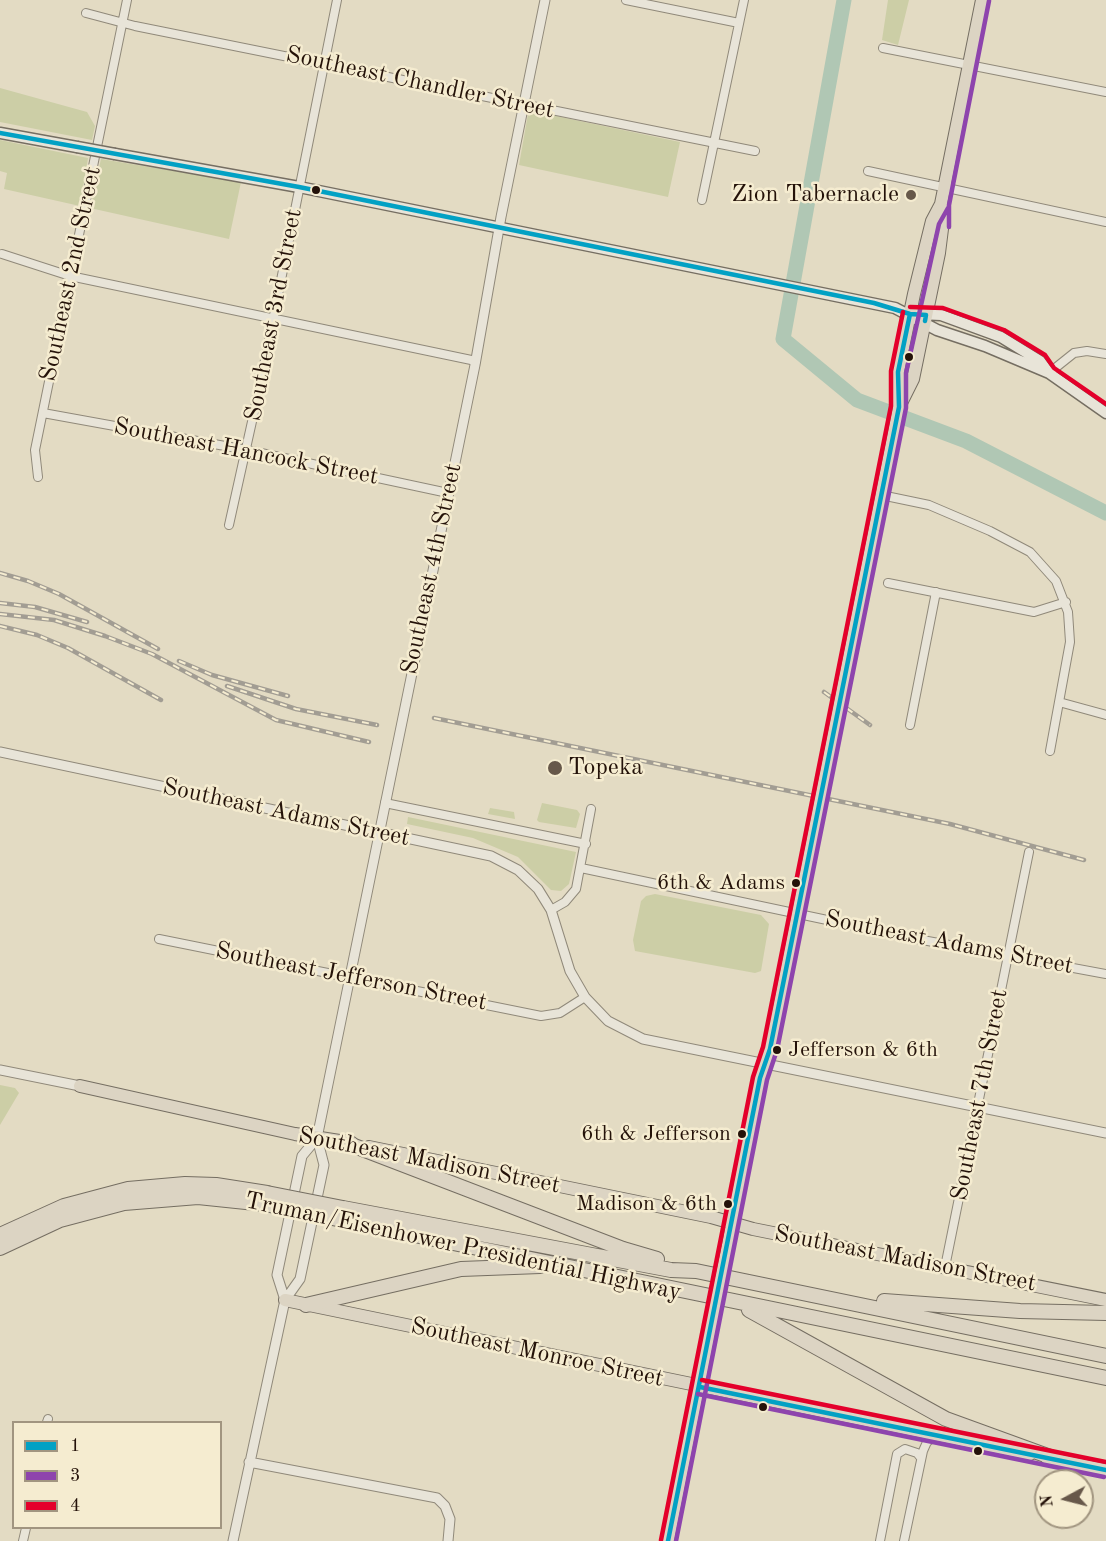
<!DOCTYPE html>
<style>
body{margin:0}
#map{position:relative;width:1106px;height:1541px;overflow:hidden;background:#e3dbc3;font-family:"Old Standard TT",serif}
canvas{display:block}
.legend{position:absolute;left:12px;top:1421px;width:210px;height:108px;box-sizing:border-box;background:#f5ecd0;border:2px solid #a19580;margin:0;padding:8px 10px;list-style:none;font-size:18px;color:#241209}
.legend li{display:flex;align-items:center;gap:12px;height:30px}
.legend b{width:30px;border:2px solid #a19580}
.north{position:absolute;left:1034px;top:1469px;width:60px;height:60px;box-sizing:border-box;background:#f5ecd0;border:2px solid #a19580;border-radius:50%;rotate:263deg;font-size:16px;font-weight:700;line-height:24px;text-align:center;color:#241209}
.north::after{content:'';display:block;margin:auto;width:21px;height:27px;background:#67584a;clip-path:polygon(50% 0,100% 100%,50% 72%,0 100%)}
</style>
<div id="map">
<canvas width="1106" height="1541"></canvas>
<ul class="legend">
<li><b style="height:8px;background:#02a1c4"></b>1</li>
<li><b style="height:8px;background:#8e44ad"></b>3</li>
<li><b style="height:8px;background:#e4002b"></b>4</li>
</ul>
<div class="north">N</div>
</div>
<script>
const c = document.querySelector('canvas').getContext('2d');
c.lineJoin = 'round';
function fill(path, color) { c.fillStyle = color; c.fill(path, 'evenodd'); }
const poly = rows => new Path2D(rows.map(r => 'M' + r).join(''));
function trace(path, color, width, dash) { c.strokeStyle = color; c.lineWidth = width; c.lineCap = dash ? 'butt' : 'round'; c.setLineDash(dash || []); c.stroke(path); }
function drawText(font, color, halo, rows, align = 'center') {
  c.font = font + ' "Old Standard TT",serif'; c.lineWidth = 5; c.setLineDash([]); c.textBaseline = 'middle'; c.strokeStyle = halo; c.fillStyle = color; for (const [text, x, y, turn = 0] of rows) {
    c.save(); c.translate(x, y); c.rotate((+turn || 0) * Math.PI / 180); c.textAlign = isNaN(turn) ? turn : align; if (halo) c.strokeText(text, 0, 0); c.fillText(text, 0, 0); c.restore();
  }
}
fill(poly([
 [888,0,909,0,898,45,882,40],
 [0,88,87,112,95,126,92,140,0,122],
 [532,111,680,142,668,197,519,165,528,114],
 [0,140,88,158,80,206,4,189,7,173,0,171],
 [101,159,241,182,229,239,90,208],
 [542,803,577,810,580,814,576,828,539,822,537,820],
 [490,808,514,812,515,819,488,814],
 [408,817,576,852,569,884,561,891,551,890,518,857,473,838,407,824],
 [655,894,761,915,769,924,761,971,755,973,635,951,633,940,641,901,646,896],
 [0,1085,15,1088,19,1093,0,1125]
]), '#cccea6');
trace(poly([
 [844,0,783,339,857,400,966,441,1106,513]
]), '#b0c7b4', 15);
const minor = poly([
 [626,0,739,23],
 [86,13,135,26,755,151],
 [883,48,1106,92],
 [868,171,1106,222],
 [702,200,744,0],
 [2,254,70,276,476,361],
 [1049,373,1074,353,1087,351,1106,354],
 [43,413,247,450,448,493],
 [38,477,35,450,127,0],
 [881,495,929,505,990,531,1030,552,1056,581,1068,612,1070,642,1050,751],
 [229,525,259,390,337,0],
 [888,583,1034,612,1066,602],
 [1059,702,1106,715],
 [910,725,936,592],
 [385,803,586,844],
 [581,868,917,939,1106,974],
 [551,910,565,902,576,889,591,809],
 [159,939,541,1016,560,1013,585,997],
 [945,1267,1029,852],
 [47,1422,48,1419],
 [23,1541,26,1528],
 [880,1541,897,1454,905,1449,917,1453,921,1458],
 [904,1541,923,1451,927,1442,936,1435]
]);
const tertiary = poly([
 [0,752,491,856,518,870,538,889,551,910,570,971,585,997,608,1021,643,1039,1106,1133],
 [0,1070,80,1086],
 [285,1300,277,1275,302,1156,317,1138],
 [249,1462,437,1498,445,1506,450,1519,448,1541],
 [233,1541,285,1300,300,1279,324,1165,317,1138,475,365,501,217,545,0]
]);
const secondary = poly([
 [0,133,77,147],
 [115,154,299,187,895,308,937,330,985,346,1049,373],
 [919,314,941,315,1001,337,1040,361,1049,373,1106,413]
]);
const primary = poly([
 [899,407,913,379,939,253,943,221,941,204,982,0],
 [871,547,899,407,898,372,914,294,932,221,941,204],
 [80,1086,295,1134,352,1143],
 [369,1147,711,1217,753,1229,1106,1300],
 [727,1250,760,1078,770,1049,779,1007],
 [285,1300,1030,1454],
 [1047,1458,1106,1470],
 [668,1541,710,1329]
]);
const motorway = poly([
 [344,1142,623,1249,657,1259],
 [343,1208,671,1270,696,1271,1106,1356],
 [342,1220,1106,1378],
 [0,1235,64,1206,128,1189,185,1184,216,1185,267,1193],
 [0,1248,60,1220,124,1203,198,1197,265,1204],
 [884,1301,1020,1311,1106,1313],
 [306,1305,461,1269,540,1266],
 [749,1310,946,1419,1056,1459]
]);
trace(minor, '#90897a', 10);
trace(tertiary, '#90897a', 11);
trace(secondary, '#756e62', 13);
trace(primary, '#756e62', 14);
trace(motorway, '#756e62', 16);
trace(minor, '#e8e4d8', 8);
trace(tertiary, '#e8e4d8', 9);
trace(secondary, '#e8e4d8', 10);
trace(primary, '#dcd4c3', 12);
trace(motorway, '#dcd4c3', 14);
const rail = poly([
 [0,573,28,581,59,594,158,649],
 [0,603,35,607,87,622],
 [0,614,54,620,105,636,152,654,276,720,369,742],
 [0,626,37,635,68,648,161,700],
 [179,661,212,675,288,696],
 [227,686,296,709,377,725],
 [824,692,870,725],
 [434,718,950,824,1084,860]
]);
trace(rail, '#a29d93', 4.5);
trace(rail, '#f5ecd0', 2, [7]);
const secondaryBridge = poly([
 [77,147,115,154]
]);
const primaryBridge = poly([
 [779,1007,871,547],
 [710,1329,727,1250]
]);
const motorwayBridge = poly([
 [267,1193,343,1208],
 [265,1204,342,1220]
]);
trace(secondaryBridge, '#756e62', 13, []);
trace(primaryBridge, '#756e62', 14, []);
trace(motorwayBridge, '#756e62', 16, []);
trace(secondaryBridge, '#e8e4d8', 10);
trace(primaryBridge, '#dcd4c3', 12);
trace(motorwayBridge, '#dcd4c3', 14);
trace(poly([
 [0,133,299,187,874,303,910,314,926,315,925,321],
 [700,1387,1106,1470],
 [668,1541,760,1078,770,1049,899,407,898,372,910,314]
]), '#02a1c4', 4.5);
trace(poly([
 [949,227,949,205,989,1],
 [698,1394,1104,1477],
 [676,1541,767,1080,777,1050,906,408,906,373,939,224,948,208]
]), '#8e44ad', 4.5);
trace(poly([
 [910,307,943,308,1004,330,1045,355,1054,368,1106,404],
 [702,1380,1106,1462],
 [661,1540,753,1077,763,1047,891,406,891,371,903,312]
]), '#e4002b', 4.5);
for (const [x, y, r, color] of [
 [316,190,5,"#241209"],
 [911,195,6,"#67584a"],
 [909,357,5,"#241209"],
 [555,768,8,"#67584a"],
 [796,883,5,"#241209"],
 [777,1050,5,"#241209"],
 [742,1134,5,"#241209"],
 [728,1204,5,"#241209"],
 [763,1407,5,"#241209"],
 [978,1451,5,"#241209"]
]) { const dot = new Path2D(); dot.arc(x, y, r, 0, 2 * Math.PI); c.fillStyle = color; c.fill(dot); trace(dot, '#f5ecd0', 2); }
drawText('22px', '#241209', '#f5ecd0', [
 ["6th & Adams",785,883],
 ["Jefferson & 6th",788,1050,"left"],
 ["6th & Jefferson",731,1134],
 ["Madison & 6th",717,1204]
], 'right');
drawText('24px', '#241209', '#f5ecd0', [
 ["Southeast Chandler Street",420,83,12],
 ["Southeast 2nd Street",71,274,-78],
 ["Southeast 3rd Street",274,315,-79],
 ["Southeast Hancock Street",246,452,11],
 ["Southeast 4th Street",432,569,-78],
 ["Southeast Adams Street",286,813,12],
 ["Southeast Adams Street",949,943,11],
 ["Southeast Jefferson Street",351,977,11],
 ["Southeast 7th Street",980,1095,-79],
 ["Southeast Madison Street",429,1161,11],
 ["Truman/Eisenhower Presidential Highway",463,1247,12],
 ["Southeast Madison Street",905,1259,11],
 ["Southeast Monroe Street",537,1353,12]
]);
drawText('24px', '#241209', '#f5ecd0', [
 ["Zion Tabernacle",899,195],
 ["Topeka",568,768,"left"]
], 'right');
</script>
